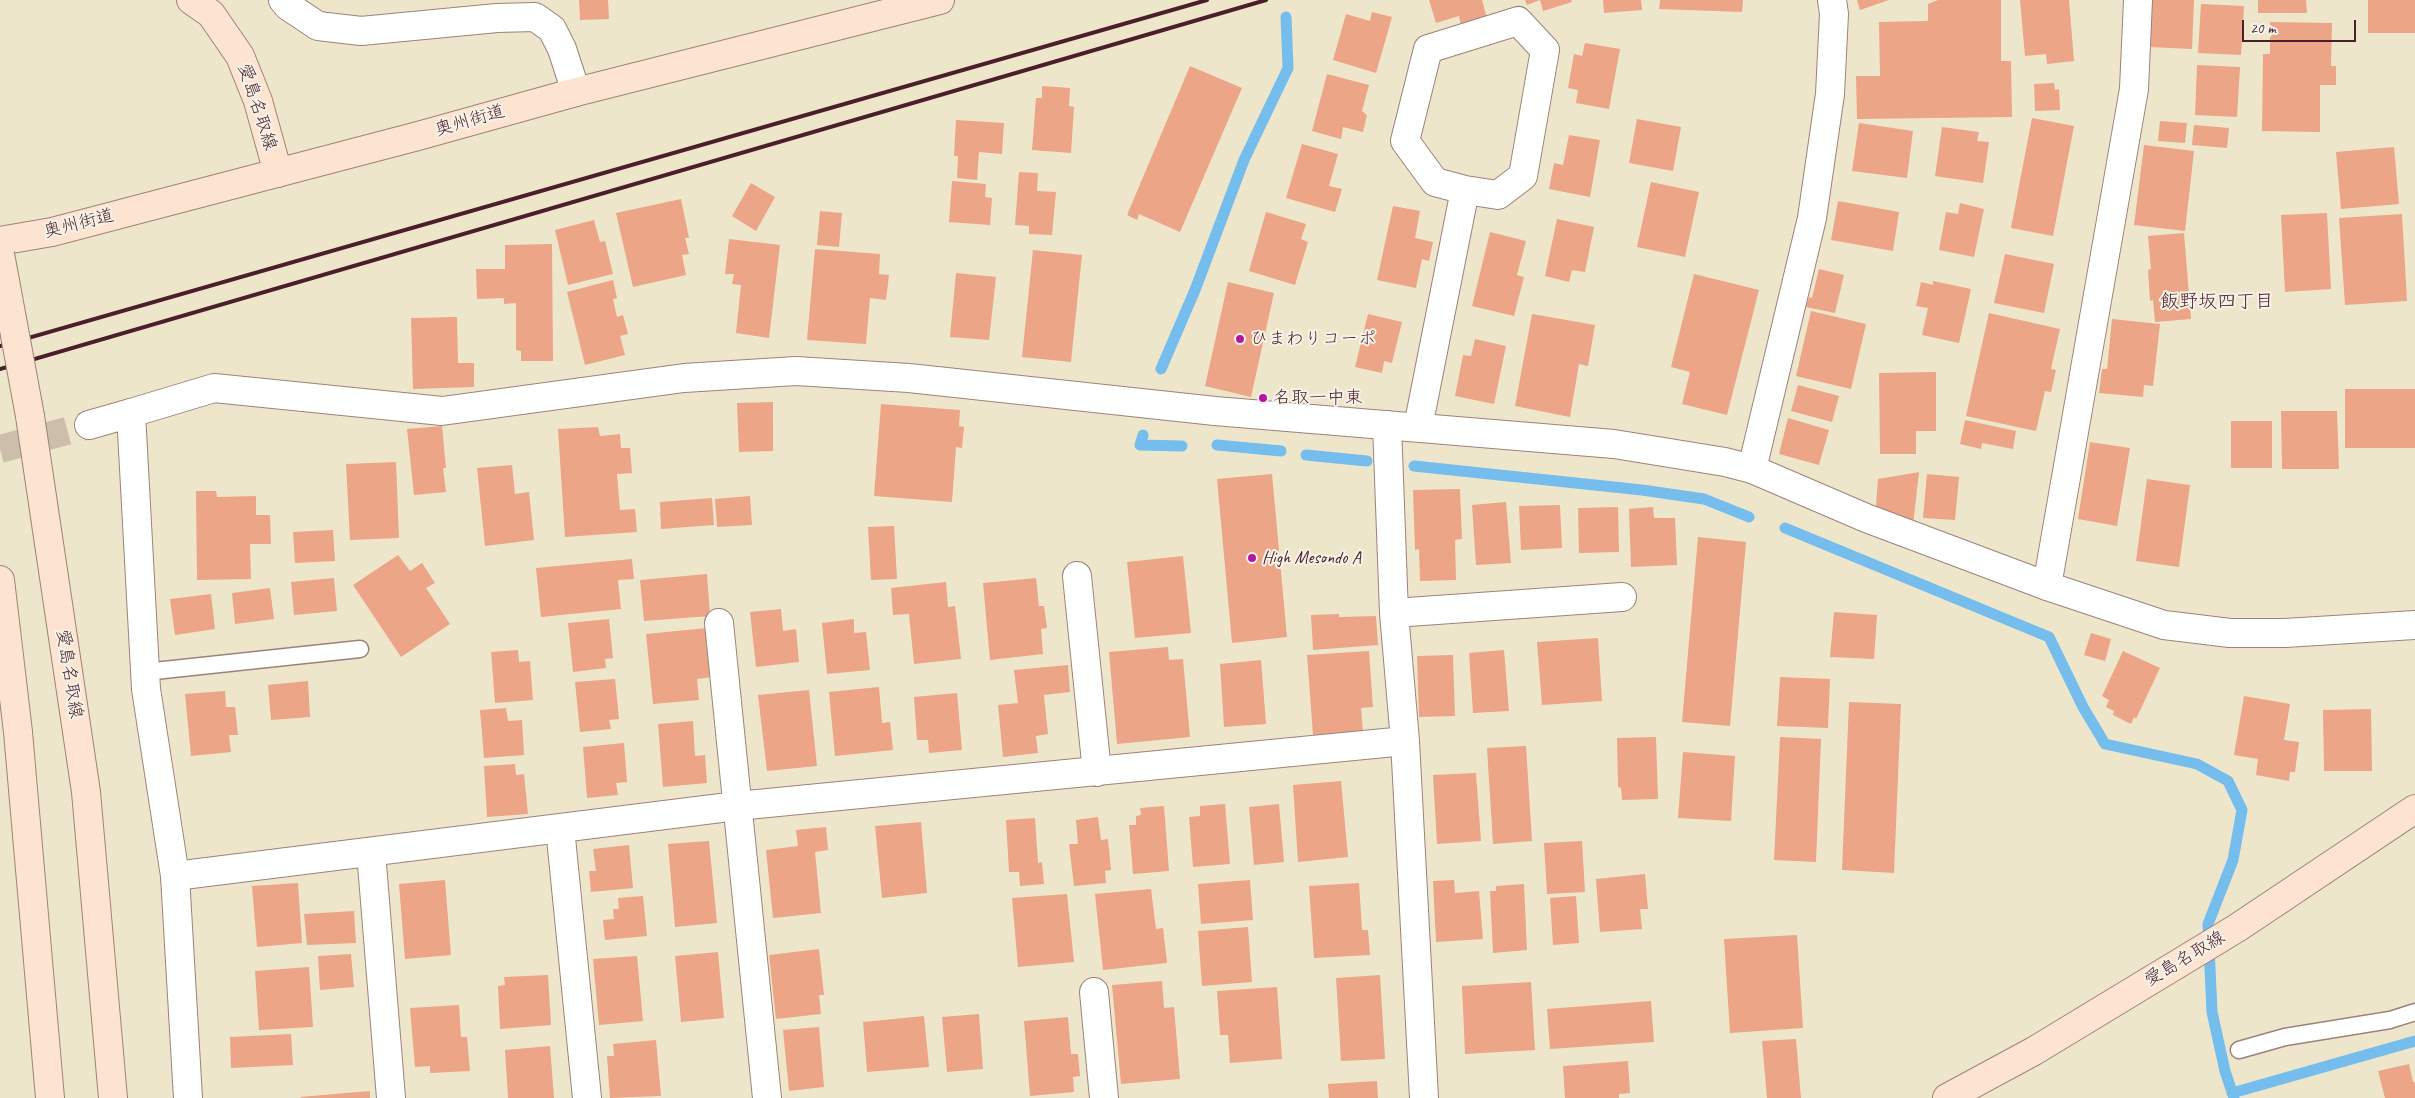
<!DOCTYPE html>
<meta charset="utf-8">
<style>
body{margin:0}
#map{position:relative;width:2415px;height:1098px;overflow:hidden;background:#eee6cb;font-family:Caveat,sans-serif}
canvas{display:block}
.scale{position:absolute;left:2242px;top:20px;width:114px;height:22px;box-sizing:border-box;border:2px solid #4a1f2b;border-top:0;padding-left:6px;font-size:15px;line-height:18px;white-space:nowrap;color:#4a1f2b;-webkit-text-stroke:4px #f7f3e8;paint-order:stroke}
</style>
<div id="map">
<canvas width="2415" height="1098"></canvas>
<div class="scale">20 m</div>
</div>
<script>
const c = document.querySelector('canvas').getContext('2d');
c.lineJoin = 'round';
const poly = rows => new Path2D(rows.map(r => 'M' + r).join(''));
function trace(path, color, width, dash) { c.strokeStyle = color; c.lineWidth = width; c.lineCap = dash ? 'butt' : 'round'; c.setLineDash(dash || []); c.stroke(path); }
function fill(path, color) { c.fillStyle = color; c.fill(path, 'evenodd'); }
function drawText(font, color, halo, rows, align = 'center') {
  c.font = font + ' Caveat,"Klee One",sans-serif'; c.lineWidth = 4; c.setLineDash([]); c.textBaseline = 'middle'; c.strokeStyle = halo; c.fillStyle = color; for (const [text, x, y, turn = 0] of rows) {
    c.save(); c.translate(x, y); c.rotate((+turn || 0) * Math.PI / 180); c.textAlign = isNaN(turn) ? turn : align; if (halo) c.strokeText(text, 0, 0); c.fillText(text, 0, 0); c.restore();
  }
}
trace(poly([
 [1161,369,1195,290,1244,160,1288,68,1286,17],
 [1143,435,1140,445,1182,446],
 [1217,445,1281,451],
 [1306,455,1367,461],
 [1414,466,1642,490,1704,499,1749,517],
 [1785,528,2049,637,2083,707,2105,744,2197,764,2228,781,2242,810,2233,860,2208,924,2212,1012,2225,1071,2234,1098],
 [2232,1093,2415,1041]
]), '#74bdec', 11);
fill(poly([
 [579,0,608,0,609,19,580,20],
 [1429,0,1482,0,1487,18,1461,26,1459,16,1436,23],
 [1525,0,1571,0,1572,2,1543,11,1540,0,1527,5],
 [1603,0,1641,0,1642,10,1604,13],
 [1660,0,1743,0,1742,12,1659,9],
 [1857,0,1889,0,1860,10],
 [1938,0,2001,0,2001,61,2011,61,2012,117,1857,119,1856,76,1880,76,1879,22,1928,21,1928,4],
 [2020,0,2069,0,2074,61,2047,64,2046,54,2025,56],
 [2151,0,2194,0,2192,49,2149,47],
 [2258,0,2306,0,2307,13,2258,13],
 [2368,0,2415,0,2415,33,2368,33],
 [2201,4,2244,6,2241,55,2198,53],
 [1372,12,1392,17,1376,73,1333,60,1346,14,1370,21],
 [2270,22,2332,23,2331,66,2336,66,2336,85,2320,85,2320,132,2262,131,2263,54,2270,54],
 [1585,43,1620,49,1609,109,1576,103,1578,90,1568,88,1574,54,1582,56],
 [2197,65,2240,67,2237,117,2195,115],
 [1190,66,1242,88,1180,232,1139,214,1137,220,1127,215],
 [1327,74,1369,85,1362,111,1367,115,1363,132,1343,127,1341,139,1312,131],
 [2054,83,2055,90,2059,89,2060,110,2035,111,2034,84],
 [1042,86,1070,88,1069,106,1074,107,1071,153,1032,150,1036,98,1042,98],
 [2032,118,2074,126,2053,236,2011,228],
 [1637,119,1681,127,1673,171,1629,163],
 [956,120,1004,123,1002,154,979,152,977,180,957,178,958,156,954,156],
 [2160,121,2187,123,2185,143,2158,141],
 [1859,123,1913,131,1907,178,1852,171],
 [2194,125,2229,128,2227,148,2192,145],
 [1942,127,1979,132,1977,141,1989,142,1983,183,1935,176],
 [1569,135,1600,140,1590,197,1549,189,1554,163,1563,165],
 [1302,144,1338,154,1329,186,1342,189,1335,212,1286,198],
 [2144,145,2194,151,2185,231,2134,225],
 [2394,147,2399,204,2341,209,2336,152],
 [1019,172,1038,173,1037,191,1056,192,1052,235,1029,234,1029,226,1015,225],
 [952,181,986,184,985,197,992,198,990,225,949,222],
 [1651,182,1699,192,1685,257,1637,247],
 [751,183,775,197,756,231,732,216],
 [681,199,689,238,685,238,689,254,682,255,686,275,633,287,616,213],
 [1838,201,1899,212,1893,251,1831,240],
 [1960,203,1984,209,1974,257,1939,250,1946,212,1958,214],
 [1393,206,1420,211,1415,238,1433,242,1429,261,1422,259,1416,288,1377,280],
 [820,211,842,213,839,247,817,245],
 [1266,212,1306,224,1301,239,1308,242,1295,285,1249,271],
 [2327,213,2331,289,2285,292,2281,215],
 [2402,214,2407,301,2345,305,2339,218],
 [1557,219,1594,227,1585,272,1572,270,1569,282,1545,276],
 [594,220,600,242,605,241,613,274,568,285,555,230],
 [1490,232,1526,241,1517,275,1524,277,1514,316,1472,306],
 [2184,233,2191,319,2155,322,2153,300,2150,301,2148,270,2151,269,2148,236],
 [729,239,780,245,769,338,736,333,741,285,732,284,734,274,725,274],
 [552,244,553,361,521,361,521,351,516,350,516,303,504,304,504,298,477,299,476,269,505,269,505,245],
 [815,249,880,254,879,274,889,275,886,300,870,298,866,344,807,340],
 [1033,250,1082,255,1071,362,1022,357],
 [2005,254,2054,264,2044,313,1994,303],
 [1819,269,1844,275,1835,313,1806,307,1809,297,1812,298],
 [956,273,996,277,989,340,950,337],
 [1694,274,1759,290,1727,415,1682,404,1690,372,1671,367],
 [613,280,617,298,613,299,617,317,623,315,628,334,620,336,625,355,585,365,567,292],
 [1933,281,1971,289,1959,343,1922,335,1928,308,1916,306,1921,282,1933,285],
 [1228,282,1274,293,1251,397,1205,386],
 [1811,311,1866,324,1851,389,1796,376],
 [1989,313,2060,329,2051,369,2056,370,2051,392,2045,391,2036,431,1966,416],
 [1368,314,1402,322,1392,363,1384,361,1382,373,1355,367],
 [1532,314,1595,325,1588,366,1579,364,1570,417,1515,406],
 [457,317,458,363,474,363,474,387,413,389,411,318],
 [2112,319,2160,324,2153,386,2144,385,2143,397,2099,393,2102,369,2107,369],
 [1475,339,1506,346,1494,404,1455,396,1463,355,1471,356],
 [1936,372,1936,431,1916,431,1916,454,1880,454,1879,373],
 [1798,385,1839,396,1832,422,1791,411],
 [2345,389,2415,389,2415,448,2345,448],
 [773,402,773,451,739,452,737,403],
 [881,404,960,410,959,426,964,427,962,448,956,447,952,502,874,496],
 [2281,411,2337,411,2339,469,2282,469],
 [1788,418,1829,430,1819,465,1779,454],
 [1965,420,2016,431,2013,449,1982,443,1981,449,1960,444],
 [2231,421,2272,421,2272,468,2231,468],
 [442,426,446,468,443,468,446,492,414,495,407,429],
 [598,427,600,436,620,434,621,448,630,448,632,473,617,474,620,510,635,509,637,532,565,537,558,429],
 [2090,442,2130,448,2117,526,2078,519],
 [396,462,399,538,350,540,346,464],
 [512,465,515,494,529,492,534,540,485,546,477,468],
 [1919,472,1913,525,1876,506,1878,479],
 [1272,474,1287,637,1232,643,1217,479],
 [1927,474,1959,477,1955,520,1923,518],
 [2147,479,2190,485,2179,567,2136,561],
 [1460,489,1462,539,1455,540,1456,580,1420,581,1419,549,1415,550,1413,490],
 [196,491,216,491,217,497,256,496,256,515,270,515,271,544,250,544,251,579,197,580],
 [750,496,752,525,717,527,715,499],
 [712,498,714,525,661,529,660,502],
 [1506,502,1511,563,1476,565,1472,505],
 [1560,505,1562,548,1521,550,1519,506],
 [1618,507,1619,552,1579,553,1578,508],
 [1653,507,1654,518,1675,518,1677,565,1631,567,1629,509],
 [894,526,897,579,871,580,868,527],
 [333,530,335,561,295,563,293,532],
 [1698,537,1746,542,1730,726,1682,722],
 [398,555,410,571,422,563,435,583,426,588,450,624,401,657,353,585],
 [1183,556,1191,633,1135,638,1127,562],
 [632,559,634,579,618,580,621,609,541,617,536,568],
 [707,574,710,616,644,621,640,580],
 [334,578,337,611,294,615,291,582],
 [1036,578,1039,606,1044,606,1047,628,1041,629,1043,654,990,660,983,583],
 [946,582,948,607,955,606,961,659,914,664,909,614,893,615,891,588],
 [270,588,274,619,235,624,232,593],
 [211,594,215,629,175,635,170,599],
 [781,609,783,631,796,629,799,662,756,667,750,612],
 [1834,612,1877,615,1874,659,1830,657],
 [1339,614,1339,617,1376,616,1378,645,1313,650,1311,615],
 [609,619,613,658,605,659,606,668,573,672,568,623],
 [854,619,854,633,866,632,870,670,827,674,822,623],
 [707,628,712,677,697,679,699,700,653,704,646,634],
 [2091,633,2111,639,2105,661,2084,655],
 [1598,638,1602,701,1542,705,1537,642],
 [1168,647,1169,660,1183,659,1190,737,1117,744,1109,652],
 [518,650,519,662,530,661,533,700,495,703,491,652],
 [1504,650,1509,711,1473,713,1469,653],
 [1369,651,1373,707,1361,708,1363,732,1313,735,1307,655],
 [2123,651,2160,668,2136,719,2134,717,2131,724,2113,715,2114,711,2106,707,2109,700,2102,696],
 [1453,655,1455,716,1419,717,1417,656],
 [1261,660,1266,724,1224,727,1220,664],
 [1068,665,1070,692,1044,695,1048,734,1036,736,1038,753,1003,757,998,705,1018,703,1014,670],
 [1780,677,1830,679,1828,728,1777,726],
 [615,679,619,719,609,720,611,729,580,732,575,682],
 [308,681,310,717,271,720,268,685],
 [879,687,882,723,890,722,893,750,835,756,829,692],
 [809,690,817,766,767,771,758,695],
 [225,691,226,707,235,707,238,735,229,735,231,752,191,756,185,694],
 [957,693,962,750,929,753,928,740,917,740,914,697],
 [2244,696,2290,704,2284,740,2299,742,2295,772,2290,772,2289,781,2256,775,2258,759,2234,755],
 [1849,702,1901,704,1894,873,1842,870],
 [506,708,508,721,522,720,524,755,484,758,480,710],
 [2371,709,2372,771,2324,771,2323,710],
 [693,721,695,756,705,755,707,783,663,787,658,724],
 [1656,737,1658,799,1622,800,1621,788,1618,787,1617,738],
 [1780,737,1821,739,1816,862,1774,860],
 [624,743,627,782,616,783,618,795,587,798,583,747],
 [1526,746,1532,841,1493,844,1487,748],
 [1683,752,1735,756,1731,821,1678,818],
 [515,764,516,775,524,774,528,814,487,817,484,766],
 [1476,773,1481,841,1437,844,1433,775],
 [1341,781,1348,857,1298,862,1293,785],
 [1225,804,1230,864,1193,867,1189,817,1200,816,1200,806],
 [1279,804,1284,862,1254,865,1249,807],
 [1164,806,1169,871,1133,874,1129,825,1136,825,1136,816,1141,815,1140,808],
 [1098,817,1101,840,1108,839,1111,870,1105,871,1106,883,1074,886,1069,844,1078,844,1076,820],
 [1035,818,1038,863,1042,862,1044,884,1020,886,1019,872,1009,872,1006,820],
 [921,822,927,893,882,898,875,826],
 [826,827,828,850,815,852,821,913,773,918,766,850,798,846,796,830],
 [709,841,717,923,675,927,668,844],
 [1582,841,1585,892,1547,894,1544,843],
 [629,845,633,888,591,892,589,871,596,871,593,849],
 [1645,874,1648,909,1640,909,1642,929,1600,932,1596,879],
 [445,880,451,955,405,959,399,884],
 [1250,880,1253,920,1201,924,1198,884],
 [1454,880,1455,893,1479,891,1483,939,1436,942,1433,881],
 [298,883,302,943,257,947,252,886],
 [1359,883,1362,930,1368,930,1370,955,1314,958,1309,886],
 [1524,884,1527,950,1493,953,1490,891,1496,891,1496,886],
 [1151,889,1156,929,1163,928,1167,963,1103,970,1095,894],
 [1067,894,1074,962,1018,967,1012,898],
 [643,896,647,936,605,940,603,920,614,919,613,909,619,909,618,898],
 [1576,896,1579,943,1553,945,1550,898],
 [354,911,356,943,307,945,304,914],
 [1248,927,1252,982,1202,986,1198,931],
 [1797,935,1803,1028,1730,1033,1724,939],
 [819,949,824,995,819,995,821,1014,776,1019,769,955],
 [718,952,724,1018,681,1022,675,956],
 [351,954,354,987,320,990,318,956],
 [637,956,643,1021,599,1025,593,959],
 [309,967,313,1027,259,1030,255,971],
 [548,975,551,1025,500,1029,498,986,505,985,504,977],
 [1380,975,1385,1059,1341,1061,1336,978],
 [1162,981,1164,1008,1174,1007,1180,1079,1121,1084,1112,985],
 [1531,982,1535,1050,1465,1054,1462,986],
 [1277,987,1282,1059,1230,1063,1228,1035,1220,1035,1217,991],
 [1651,1001,1654,1042,1550,1049,1547,1009],
 [459,1005,461,1037,467,1037,470,1071,430,1073,430,1066,415,1067,410,1008],
 [979,1014,983,1069,947,1072,942,1017],
 [924,1016,929,1067,867,1072,863,1022],
 [1068,1017,1071,1054,1078,1054,1080,1076,1073,1077,1074,1092,1030,1096,1024,1021],
 [819,1027,824,1087,789,1091,783,1030],
 [291,1034,293,1065,231,1068,230,1037],
 [1796,1039,1801,1098,1767,1098,1762,1041],
 [656,1040,661,1096,610,1098,607,1056,614,1056,613,1044],
 [550,1046,554,1098,508,1098,505,1050],
 [1628,1061,1630,1093,1619,1094,1619,1098,1565,1098,1563,1066],
 [2409,1064,2413,1082,2415,1082,2415,1098,2385,1098,2378,1071],
 [1377,1081,1378,1098,1329,1098,1328,1084],
 [370,1091,370,1098,301,1098,300,1097]
]), '#eca587');
trace(poly([
 [0,449,89,425]
]), '#cdbeab', 28, [28, 14]);
const service = poly([
 [145,672,360,649],
 [2239,1050,2285,1037,2390,1020,2415,1012]
]);
const minor = poly([
 [283,0,288,6,318,26,361,31,497,18,535,17,552,29,562,49,576,92],
 [89,425,131,413],
 [1387,425,1394,613,1405,741,1424,1098],
 [1418,427,1465,190,1435,182,1405,141,1428,49,1518,21,1545,50,1523,176,1498,195,1465,190],
 [1752,469,1812,218,1830,94,1834,14,1832,0],
 [1077,576,1097,772],
 [2047,586,2134,89,2138,0],
 [1394,613,1622,597],
 [719,623,767,1098],
 [560,828,587,1098],
 [371,852,391,1098],
 [175,876,737,806,1405,741],
 [1094,992,1104,1098]
]);
const tertiary = poly([
 [188,1098,175,876,146,689,131,413,214,388,442,411,684,378,796,371,909,378,1215,411,1614,444,1725,462,1752,469,1866,518,2047,586,2164,625,2230,633,2285,633,2415,625]
]);
const secondary = poly([
 [191,0,211,14,240,56,258,101,278,173],
 [0,241,52,232,418,136,576,92,940,0],
 [30,416,86,792,113,1098],
 [0,580,18,732,50,1098],
 [1947,1098,2034,1051,2237,928,2415,809]
]);
trace(service, '#9c827b', 19);
trace(minor, '#9c827b', 30);
trace(tertiary, '#9c827b', 30);
trace(secondary, '#9c827b', 30);
trace(service, '#fff', 16);
trace(minor, '#fff', 28);
trace(tertiary, '#fff', 28);
trace(secondary, '#fde4d1', 28);
trace(poly([
 [0,346,1207,0],
 [0,369,1266,0]
]), '#4a1f2b', 4);
const secondaryBridge = poly([
 [0,254,30,416]
]);
trace(secondaryBridge, '#9c827b', 30, []);
trace(secondaryBridge, '#fde4d1', 28);
for (const [x, y, r, color] of [
 [1240,339,5,"#b5179e"],
 [1263,398,5,"#b5179e"],
 [1252,558,5,"#b5179e"]
]) { const dot = new Path2D(); dot.arc(x, y, r, 0, 2 * Math.PI); c.fillStyle = color; c.fill(dot); trace(dot, '#f7f3e8', 2); }
drawText('18px', '#4a1f2b', '#f7f3e8', [
 ["愛島名取線",257,107,72],
 ["奥州街道",470,121,-16],
 ["奥州街道",79,224,-14],
 ["愛島名取線",69,674,81],
 ["愛島名取線",2185,959,-31]
]);
drawText('18px', '#4a1f2b', '#f7f3e8', [
 ["ひまわりコーポ",1250,339],
 ["名取一中東",1273,398],
 ["High Mesondo A",1262,558]
], 'left');
drawText('19px', '#4a1f2b', '#f7f3e8', [
 ["飯野坂四丁目",2217,302]
]);
</script>
